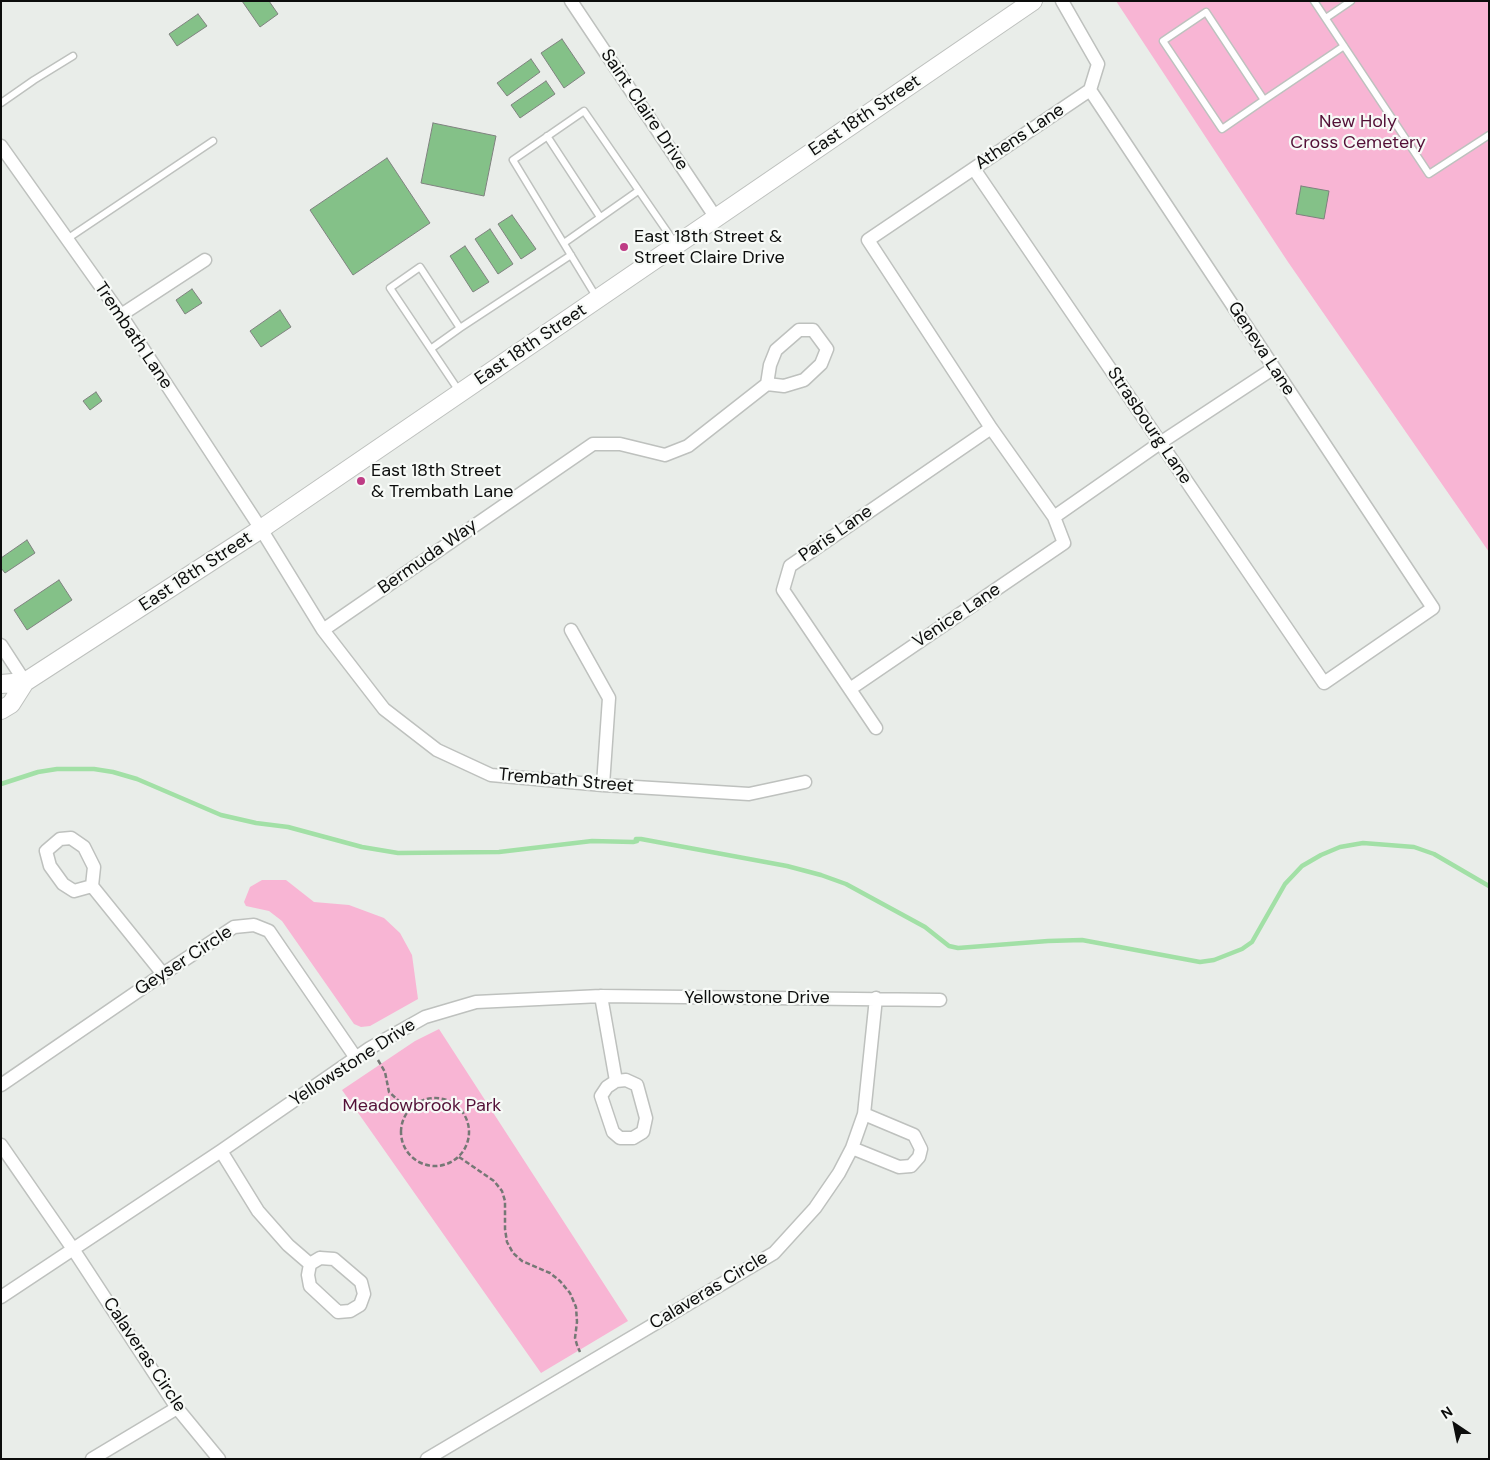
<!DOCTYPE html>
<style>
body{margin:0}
#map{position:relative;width:1490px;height:1460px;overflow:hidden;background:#e9ede9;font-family:"DM Sans",sans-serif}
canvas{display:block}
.frame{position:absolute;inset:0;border:2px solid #0c0d0c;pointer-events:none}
.north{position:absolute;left:1430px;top:1400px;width:50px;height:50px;-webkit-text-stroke:4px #f7faf7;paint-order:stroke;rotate:326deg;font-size:14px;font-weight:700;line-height:20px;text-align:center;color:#0c0d0c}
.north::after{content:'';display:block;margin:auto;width:18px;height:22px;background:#0c0d0c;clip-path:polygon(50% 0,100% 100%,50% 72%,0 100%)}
</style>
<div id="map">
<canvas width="1490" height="1460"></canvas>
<div class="frame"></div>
<div class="north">N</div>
</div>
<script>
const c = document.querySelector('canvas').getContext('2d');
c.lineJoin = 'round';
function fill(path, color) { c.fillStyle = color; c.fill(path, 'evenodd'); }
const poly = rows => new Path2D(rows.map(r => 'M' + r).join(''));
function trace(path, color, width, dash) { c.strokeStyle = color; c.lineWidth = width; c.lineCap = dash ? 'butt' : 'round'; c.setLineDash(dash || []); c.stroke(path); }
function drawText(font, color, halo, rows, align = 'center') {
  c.font = font + ' "DM Sans",sans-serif'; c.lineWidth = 4.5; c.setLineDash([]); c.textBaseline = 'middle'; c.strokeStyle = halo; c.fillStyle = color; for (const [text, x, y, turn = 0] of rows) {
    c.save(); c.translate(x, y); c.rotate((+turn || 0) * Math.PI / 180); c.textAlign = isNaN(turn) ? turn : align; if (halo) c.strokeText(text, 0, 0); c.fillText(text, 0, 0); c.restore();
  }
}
fill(poly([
 [1116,1,1489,1,1489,552,1288,262],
 [262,880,286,880,314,902,349,905,384,918,400,933,412,955,418,999,370,1026,361,1027,354,1024,282,921,269,911,246,906,244,902,250,887],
 [439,1029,628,1321,541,1373,342,1090,415,1041]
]), '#f8b5d4');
trace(poly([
 [1,784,38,772,57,769,94,769,113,772,137,779,221,815,256,823,288,827,362,847,398,853,499,852,592,841,633,842,637,841,636,839,641,839,787,866,821,875,846,884,925,927,949,946,958,948,1048,941,1082,940,1200,962,1214,960,1242,949,1252,942,1285,884,1302,866,1321,855,1340,847,1363,843,1414,847,1434,854,1489,886]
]), '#a2e0a6', 4.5);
const building = poly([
 [242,1,269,1,278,14,260,27,242,1],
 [198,14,207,26,177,46,169,34,198,14],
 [562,39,585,73,564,88,541,53,562,39],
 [531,59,540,72,507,96,497,83,531,59],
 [546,81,555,94,520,118,511,105,546,81],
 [433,123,496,136,484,196,421,183,433,123],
 [387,158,430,223,353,275,310,210,387,158],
 [1301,186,1329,191,1324,219,1296,214,1301,186],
 [512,215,536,249,521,259,498,224,512,215],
 [490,229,513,264,498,274,475,239,490,229],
 [465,246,489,282,473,292,450,256,465,246],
 [192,289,202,303,185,314,176,300,192,289],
 [280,310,291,327,261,347,250,331,280,310],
 [96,392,102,401,90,410,83,401,96,392],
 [27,540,35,553,5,573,1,568,1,558,27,540],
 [59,580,72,600,27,630,14,610,59,580]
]);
fill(building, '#84c188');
trace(building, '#7f827f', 1);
const service = poly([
 [1314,1,1429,174,1489,135],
 [1326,18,1351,1],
 [1264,100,1222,129,1163,41,1206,12,1264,100,1344,46],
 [1,103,34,80,73,56],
 [547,136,600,217],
 [67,239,213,141],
 [564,243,638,191],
 [597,298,513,160,584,111,675,243],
 [432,348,460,328],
 [459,391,390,288,420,267,460,328,571,255]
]);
const minor = poly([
 [571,1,716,218],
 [1,146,121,315,261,529,323,630,384,709,437,750,491,775,603,785,749,794,805,782],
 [974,169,1324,683,1433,608,1090,90],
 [121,315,205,260],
 [1054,517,1160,443,1274,368],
 [323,630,593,444,620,444,665,455,688,446,767,384,784,386,804,380,821,364,827,349,813,330,799,330,776,350,770,365,767,384],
 [571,630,609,698,603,785],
 [1,645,25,682],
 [850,689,1064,543,1054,517,991,428,868,240,1090,90,1098,64,1062,1],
 [876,728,783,590,790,566,991,428],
 [92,886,74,891,63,884,50,866,46,851,60,839,71,838,84,847,94,867,92,886,163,974],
 [601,996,616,1081],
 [626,1080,637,1085,646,1118,643,1132,633,1138,620,1138,613,1132,601,1096,607,1087,616,1081,626,1080],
 [1,1085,163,974,234,927,254,925,269,931,356,1058],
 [1,1145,73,1249,177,1408,219,1459],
 [852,1148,899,1167,911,1166,919,1157,921,1149,914,1135,864,1114],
 [221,1151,258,1211,288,1245,310,1264],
 [320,1258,334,1259,361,1282,364,1294,360,1305,350,1311,338,1312,310,1286,308,1275,310,1264,320,1258],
 [1,1297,221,1151,370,1048,425,1017,476,1002,601,996,940,1000],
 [92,1459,177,1408],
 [427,1459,774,1253,815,1208,839,1173,852,1148,864,1114,876,998]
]);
const secondary = poly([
 [1,684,25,682],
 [1,710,11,704,25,682,261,529,1033,1]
]);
trace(service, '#bec1be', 9);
trace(minor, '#bec1be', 15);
trace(secondary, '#bec1be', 20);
trace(poly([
 [378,1060,385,1072,389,1092,409,1110],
 '401 1132a34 34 0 1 1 68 0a34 34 0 1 1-68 0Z',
 [459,1157,494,1181,502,1191,505,1201,505,1229,507,1242,513,1253,522,1261,550,1273,560,1281,570,1293,576,1307,577,1322,575,1338,577,1345,580,1352]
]), '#757875', 2.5, [5, 2.5]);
trace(service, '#fff', 6);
trace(minor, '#fff', 12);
trace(secondary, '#fff', 18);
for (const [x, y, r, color] of [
 [624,247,5,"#be3c85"],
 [361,481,5,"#be3c85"]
]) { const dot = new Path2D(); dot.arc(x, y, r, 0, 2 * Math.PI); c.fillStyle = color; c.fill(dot); trace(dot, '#f7faf7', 2); }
drawText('18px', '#0c0d0c', '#f7faf7', [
 ["Saint Claire Drive",644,110,56],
 ["East 18th Street",865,116,-34],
 ["Athens Lane",1020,137,-34],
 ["Trembath Lane",133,336,56],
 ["East 18th Street",531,345,-34],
 ["Geneva Lane",1261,349,57],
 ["Strasbourg Lane",1149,426,56],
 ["Paris Lane",836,534,-35],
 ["Bermuda Way",428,557,-35],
 ["East 18th Street",196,572,-33],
 ["Venice Lane",957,616,-34],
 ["Trembath Street",566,781,5],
 ["Geyser Circle",184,961,-33],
 ["Yellowstone Drive",757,998],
 ["Yellowstone Drive",353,1063,-33],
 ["Calaveras Circle",709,1291,-31],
 ["Calaveras Circle",144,1355,56]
]);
drawText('18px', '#531037', '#f7faf7', [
 ["New Holy",1358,122],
 ["Cross Cemetery",1358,143],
 ["Meadowbrook Park",422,1106]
]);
drawText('18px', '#0c0d0c', '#f7faf7', [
 ["East 18th Street &",634,237],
 ["Street Claire Drive",634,258],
 ["East 18th Street",371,471],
 ["& Trembath Lane",371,492]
], 'left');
</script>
